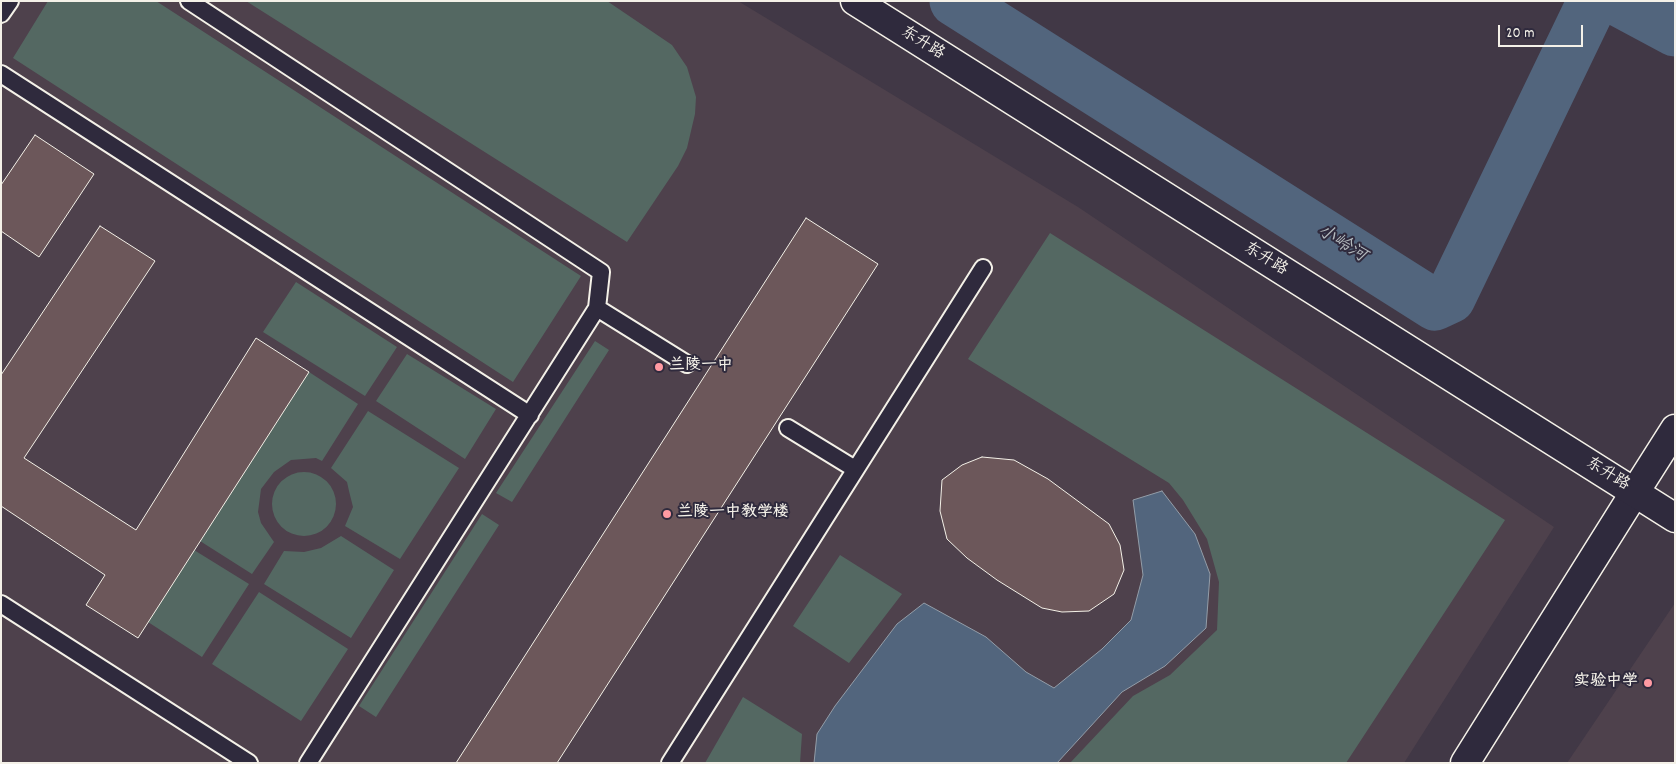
<!DOCTYPE html>
<meta charset="utf-8">
<style>
body{margin:0}
#map{position:relative;width:1676px;height:764px;overflow:hidden;background:#413846;font-family:Dekko,sans-serif}
canvas{display:block}
.frame{position:absolute;inset:0;border:2px solid #f4f1e8;pointer-events:none}
.scale{position:absolute;left:1498px;top:25px;width:85px;height:22px;box-sizing:border-box;border:2px solid #f4f1e8;border-top:0;padding-left:6px;font-size:15px;line-height:18px;white-space:nowrap;color:#f4f1e8;-webkit-text-stroke:4px #2f2a3d;paint-order:stroke}
</style>
<div id="map">
<canvas width="1676" height="764"></canvas>
<div class="frame"></div>
<div class="scale">20 m</div>
</div>
<script>
const c = document.querySelector('canvas').getContext('2d');
c.lineJoin = 'round';
function fill(path, color) { c.fillStyle = color; c.fill(path, 'evenodd'); }
const poly = rows => new Path2D(rows.map(r => 'M' + r).join(''));
function trace(path, color, width, dash) { c.strokeStyle = color; c.lineWidth = width; c.lineCap = dash ? 'butt' : 'round'; c.setLineDash(dash || []); c.stroke(path); }
function drawText(font, color, halo, rows, align = 'center') {
  c.font = font + ' Dekko,"LXGW WenKai TC",sans-serif'; c.lineWidth = 4; c.setLineDash([]); c.textBaseline = 'middle'; c.strokeStyle = halo; c.fillStyle = color; for (const [text, x, y, turn = 0] of rows) {
    c.save(); c.translate(x, y); c.rotate((+turn || 0) * Math.PI / 180); c.textAlign = isNaN(turn) ? turn : align; if (halo) c.strokeText(text, 0, 0); c.fillText(text, 0, 0); c.restore();
  }
}
fill(poly([
 [1,1,738,1,1078,207,1554,527,1404,763,1,763],
 [1675,603,1675,763,1567,763]
]), '#4e414c');
fill(poly([
 [48,1,156,1,581,276,513,382,13,58],
 [246,1,607,1,672,45,687,67,696,97,695,114,687,148,678,166,627,242],
 [1050,233,1505,520,1346,763,1070,763,1133,696,1170,675,1217,630,1219,582,1207,539,1183,500,1169,483,968,359],
 [296,282,397,347,365,396,263,332],
 [595,341,609,350,512,502,496,493],
 [407,354,496,409,465,459,376,401],
 [309,372,358,404,322,461,316,458,291,460,274,472,261,489,258,512,261,523,274,542,252,574,200,541],
 [368,411,459,468,400,559,345,526,353,507,349,491,347,482,331,468],
 '272 504a32 32 0 1 1 64 0a32 32 0 1 1-64 0Z',
 [482,514,499,525,376,717,359,706],
 [341,536,394,570,351,638,264,584,284,551,304,552,321,548],
 [194,550,249,584,202,657,148,622],
 [840,555,902,594,849,663,793,626],
 [259,592,348,649,301,721,212,664],
 [743,697,802,734,800,763,705,763]
]), '#546862');
const water = poly([
 [1162,491,1195,534,1210,574,1206,628,1165,666,1122,692,1057,763,814,763,817,734,835,706,897,624,924,603,986,637,1026,672,1054,688,1102,649,1131,620,1143,575,1133,500,1162,491]
]);
fill(water, '#52657d');
trace(water, '#939da8', 1);
trace(poly([
 [955,1,1435,305,1450,298,1593,1],
 [1619,1,1675,31]
]), '#52657d', 51);
const building = poly([
 [35,135,94,174,39,257,1,231,1,185,35,135],
 [806,218,878,264,557,763,456,763,806,218],
 [100,226,155,261,24,458,136,530,256,338,309,372,138,638,86,605,105,575,1,506,1,375,100,226],
 [982,457,1014,460,1048,479,1109,524,1120,545,1124,570,1114,594,1089,611,1062,612,1042,608,997,580,967,558,947,539,940,511,942,480,962,465,982,457]
]);
fill(building, '#6c575a');
trace(building, '#f4f1e8', 1);
const service = poly([
 [189,1,601,272,597,308],
 [1,14,10,1],
 [1,74,530,415],
 [788,428,855,469],
 [1,604,249,763],
 [308,763,597,308,687,364],
 [670,763,983,268]
]);
const minor = poly([
 [1465,763,1635,492]
]);
const tertiary = poly([
 [855,1,1675,518],
 [1635,492,1675,429]
]);
trace(service, '#f4f1e8', 20);
trace(minor, '#f4f1e8', 31);
trace(tertiary, '#f4f1e8', 31);
trace(service, '#2f2a3d', 16);
trace(minor, '#2f2a3d', 28);
trace(tertiary, '#2f2a3d', 28);
for (const [x, y, r, color] of [
 [659,367,5,"#ff9aa2"],
 [667,514,5,"#ff9aa2"],
 [1648,683,5,"#ff9aa2"]
]) { const dot = new Path2D(); dot.arc(x, y, r, 0, 2 * Math.PI); c.fillStyle = color; c.fill(dot); trace(dot, '#2f2a3d', 2); }
drawText('16px', '#f4f1e8', '#2f2a3d', [
 ["东升路",922,44,32],
 ["东升路",1265,260,32],
 ["东升路",1607,475,32]
]);
drawText('bold 16px', '#f4f1e8', '#2f2a3d', [
 ["兰陵一中",669,367],
 ["兰陵一中教学楼",677,514],
 ["实验中学",1638,683,"right"]
], 'left');
drawText('italic 18px', '#b3b9bd', '#2f2a3d', [
 ["小岭河",1341,245,32]
]);
</script>
